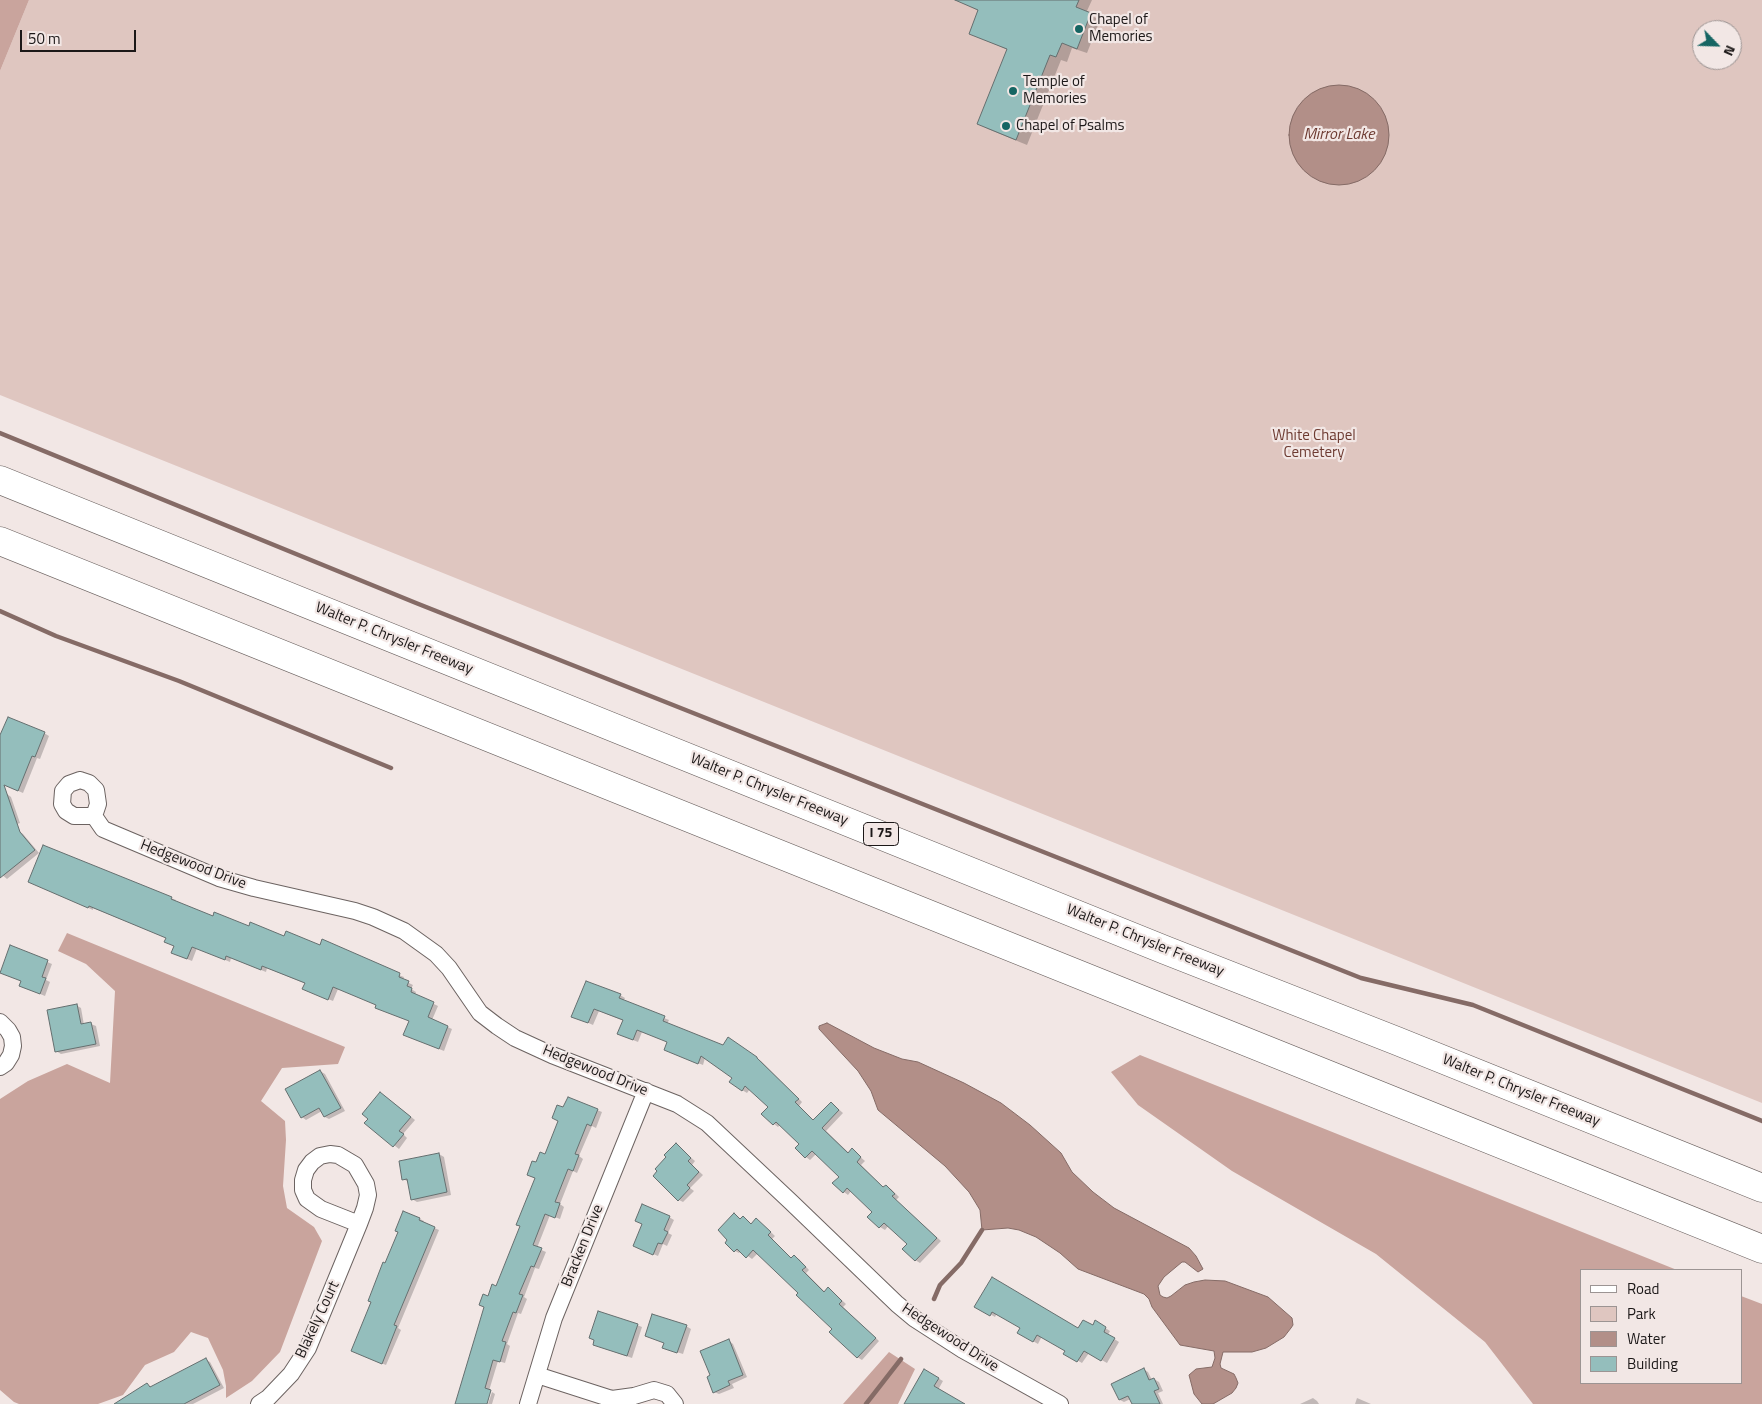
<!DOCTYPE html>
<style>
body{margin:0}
#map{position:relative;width:1762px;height:1404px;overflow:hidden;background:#f2e7e5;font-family:"Titillium Web",sans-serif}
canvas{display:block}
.legend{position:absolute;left:1580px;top:1269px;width:162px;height:115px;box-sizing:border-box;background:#f2e7e5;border:1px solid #9c9493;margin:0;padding:6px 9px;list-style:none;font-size:15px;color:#1c1818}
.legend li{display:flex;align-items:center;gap:10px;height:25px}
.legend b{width:25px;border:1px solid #9c9493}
.north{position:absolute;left:1692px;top:20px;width:50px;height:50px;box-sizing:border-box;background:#f2e7e5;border:1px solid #9c9493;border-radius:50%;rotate:114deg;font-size:14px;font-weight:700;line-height:20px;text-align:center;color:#1c1818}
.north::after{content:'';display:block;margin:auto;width:18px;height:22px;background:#166563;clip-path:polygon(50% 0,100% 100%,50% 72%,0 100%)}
.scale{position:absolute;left:20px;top:30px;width:116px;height:22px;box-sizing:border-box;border:2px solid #1c1818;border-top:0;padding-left:6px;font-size:15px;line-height:18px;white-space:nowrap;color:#1c1818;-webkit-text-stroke:4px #f2e7e5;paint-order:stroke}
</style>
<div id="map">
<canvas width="1762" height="1404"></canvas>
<ul class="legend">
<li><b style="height:6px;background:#fff"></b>Road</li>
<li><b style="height:14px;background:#dfc6c0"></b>Park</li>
<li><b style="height:14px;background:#b28f88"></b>Water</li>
<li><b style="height:14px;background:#94bebc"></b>Building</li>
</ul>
<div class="north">N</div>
<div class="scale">50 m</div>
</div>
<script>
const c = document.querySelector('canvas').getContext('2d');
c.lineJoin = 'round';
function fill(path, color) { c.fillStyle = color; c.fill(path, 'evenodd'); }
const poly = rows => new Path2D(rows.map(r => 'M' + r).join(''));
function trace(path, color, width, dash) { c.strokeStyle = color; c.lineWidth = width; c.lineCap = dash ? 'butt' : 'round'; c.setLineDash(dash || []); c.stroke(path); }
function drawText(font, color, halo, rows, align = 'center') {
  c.font = font + ' "Titillium Web",sans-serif'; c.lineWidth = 4.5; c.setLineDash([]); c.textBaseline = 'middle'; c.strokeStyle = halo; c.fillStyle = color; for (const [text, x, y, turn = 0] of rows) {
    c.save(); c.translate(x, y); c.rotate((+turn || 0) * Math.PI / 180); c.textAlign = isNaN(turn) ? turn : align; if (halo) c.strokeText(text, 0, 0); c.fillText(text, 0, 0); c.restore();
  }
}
fill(poly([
 [29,0,1762,0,1762,1103,0,395,0,71],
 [1702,30,1732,30,1732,60,1702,60]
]), '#dfc6c0');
fill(poly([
 [0,0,29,0,0,71],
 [67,933,345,1047,338,1064,282,1068,261,1101,285,1121,286,1140,283,1186,287,1208,314,1227,322,1241,280,1352,252,1381,226,1398,226,1386,223,1370,208,1338,191,1332,174,1352,145,1365,123,1395,98,1404,19,1404,14,1402,0,1390,0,1099,28,1081,67,1064,110,1083,115,991,86,964,58,951],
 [1140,1055,1677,1270,1581,1270,1581,1383,1741,1383,1741,1296,1762,1304,1762,1404,1533,1404,1485,1342,1376,1254,1232,1171,1138,1105,1111,1072],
 [889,1352,915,1369,898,1404,843,1404]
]), '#c9a49d');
const water = poly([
 '1289 135a50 50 0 1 1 100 0a50 50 0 1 1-100 0Z',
 [827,1023,874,1048,902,1059,918,1062,964,1083,1001,1103,1030,1125,1061,1153,1072,1172,1093,1192,1114,1208,1189,1248,1196,1256,1203,1269,1198,1272,1185,1262,1182,1262,1164,1277,1158,1286,1160,1295,1163,1297,1167,1298,1171,1296,1185,1285,1194,1282,1205,1280,1225,1281,1268,1297,1292,1318,1293,1325,1291,1328,1284,1337,1266,1348,1252,1352,1223,1352,1220,1364,1221,1368,1234,1374,1236,1378,1238,1383,1236,1388,1232,1393,1213,1404,1202,1404,1194,1394,1189,1375,1196,1369,1212,1367,1215,1358,1214,1351,1180,1345,1152,1307,1149,1299,1144,1294,1078,1269,1060,1253,1036,1237,1019,1230,1008,1228,982,1230,980,1210,969,1192,945,1166,878,1110,871,1091,858,1071,819,1029,819,1026,827,1023]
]);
fill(water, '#b28f88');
trace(water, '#856b66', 1);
fill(poly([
 [970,0,1092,0,1086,13,1100,20,1087,53,1072,48,1067,62,1061,60,1027,145,988,129,978,123,1008,50,970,33,979,11,968,5],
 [44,733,49,736,40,759,37,758,23,793,0,783,0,738],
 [7,794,11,797,20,823,0,830,0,797],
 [19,831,23,834,39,853,7,879,0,873,0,846],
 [34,884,171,898,176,900,175,902,214,917,321,946,404,977,403,980,413,985,411,989,416,992,415,995,438,1006,432,1020,452,1029,444,1051,409,1037,410,1021,381,1010,378,1005,338,989,333,1001,308,991,306,984,267,968,266,972,231,958,230,962,197,948,192,961,177,955,175,946,167,938,93,908,93,910],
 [11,947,52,964,46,980,50,982,45,996,25,988],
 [620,995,625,998,623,1002,669,1020,667,1024,723,1047,733,1042,761,1061,802,1102,799,1106,814,1121,831,1104,835,1106,843,1113,826,1131,849,1153,852,1150,865,1161,861,1165,884,1188,886,1186,891,1189,899,1197,896,1200,941,1241,920,1263,915,1260,908,1244,889,1225,885,1230,880,1227,869,1217,873,1212,851,1191,848,1195,844,1192,840,1177,816,1154,810,1160,806,1157,800,1144,780,1125,778,1127,774,1124,763,1114,769,1107,750,1089,747,1093,742,1090,733,1078,705,1058,703,1065,670,1052,669,1042,642,1032,638,1042,623,1036,624,1021,599,1011,593,1025,573,1016],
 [76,1005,81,1008,84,1025,91,1024,96,1026,100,1046,61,1054,56,1051],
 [320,1071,325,1074,345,1111,329,1119,325,1117,322,1111,306,1120,302,1117],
 [385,1096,415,1120,403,1134,407,1138,399,1149,366,1123],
 [564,1109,597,1110,602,1112,596,1128,592,1126,579,1156,583,1159,577,1173,573,1171,560,1204,564,1207,560,1219,550,1215,537,1248,546,1252,539,1269,535,1268,524,1297,527,1299,521,1314,518,1313,507,1344,510,1346,505,1363,498,1361,485,1404,457,1404,489,1297,497,1287,521,1226,536,1178,537,1164,546,1155],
 [676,1145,695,1161,692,1165,703,1175,690,1188,694,1191,683,1202,679,1200,668,1157],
 [439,1154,444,1157,451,1195,417,1202,412,1199,408,1182,404,1179],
 [669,1217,674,1220,668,1233,672,1235,667,1246,663,1244,658,1256,639,1248],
 [743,1217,752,1225,757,1220,761,1223,775,1236,772,1239,792,1259,794,1257,799,1259,809,1270,806,1273,825,1292,828,1289,833,1292,846,1304,843,1307,879,1341,862,1360,857,1357,800,1293,758,1253,752,1259,741,1251,739,1253,735,1251,739,1218,741,1220],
 [420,1219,424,1221,423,1223,439,1230,398,1328,401,1330,386,1365,357,1353,386,1265],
 [976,1306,1078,1330,1093,1327,1096,1322,1110,1331,1108,1335,1119,1342,1107,1363,1089,1353,1082,1363,1065,1353,1066,1350,1042,1336,1038,1344,1019,1333,1022,1327,997,1313,995,1317],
 [637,1325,642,1327,632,1358,599,1347],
 [686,1326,691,1329,683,1354,664,1348],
 [729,1341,733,1344,747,1377,732,1384,734,1388,719,1394,714,1392,712,1376],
 [206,1360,210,1362,224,1388,193,1404,116,1404,147,1385,152,1387],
 [1143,1369,1148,1372,1152,1380,1154,1379,1159,1382,1163,1391,1158,1393,1163,1404,1134,1404,1135,1397,1124,1402,1120,1400],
 [924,1370,943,1381,938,1390,953,1404,913,1404],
 [492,1392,495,1394,492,1404,488,1404],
 [1313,1398,1317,1401,1319,1404,1300,1404],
 [1357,1398,1371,1404,1355,1404]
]), '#0003');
trace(poly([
 [0,433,416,603,1361,978,1473,1005,1762,1121],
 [0,611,56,636,179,681,391,768],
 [934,1299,940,1285,961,1263,982,1230],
 [866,1404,901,1359]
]), '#856b66', 4.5);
const building = poly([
 [955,0,1079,0,1076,7,1091,13,1077,49,1062,43,1056,57,1050,55,1016,140,977,124,1007,49,969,34,978,10,955,0],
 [8,717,45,732,35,757,32,756,18,791,4,785,20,832,35,850,0,878,0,735,8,717],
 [43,845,172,897,171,899,213,916,214,912,249,926,250,922,284,936,286,931,320,945,322,939,400,973,399,977,409,981,407,986,412,988,411,992,434,1002,428,1017,448,1026,439,1049,403,1035,409,1021,375,1008,376,1005,333,987,328,1000,302,989,305,983,262,966,261,970,226,956,225,960,192,947,187,959,171,953,174,946,164,942,166,938,89,906,88,908,28,882,43,845],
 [10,945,48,960,42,977,46,978,40,994,19,986,21,981,0,973,10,945],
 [586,981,621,994,619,998,665,1016,663,1021,723,1045,728,1037,757,1057,757,1058,799,1099,795,1102,813,1120,831,1102,839,1110,822,1128,848,1153,852,1148,861,1157,857,1162,883,1187,886,1185,895,1194,892,1196,937,1238,915,1261,902,1249,907,1244,884,1223,879,1228,867,1217,872,1212,847,1188,843,1193,832,1183,839,1177,812,1151,805,1158,795,1148,799,1144,776,1122,773,1125,761,1114,768,1107,745,1086,742,1091,729,1082,732,1078,701,1056,698,1064,664,1050,667,1042,637,1030,633,1040,617,1034,623,1020,594,1009,588,1023,571,1017,586,981],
 [77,1004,81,1024,91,1022,96,1044,55,1052,47,1010,77,1004],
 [320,1070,341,1108,324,1117,319,1108,301,1118,285,1089,320,1070],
 [380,1092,411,1117,399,1131,404,1134,393,1147,364,1123,368,1119,362,1114,380,1092],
 [568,1097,598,1109,591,1126,587,1124,575,1154,579,1155,573,1171,568,1169,555,1202,560,1203,555,1218,545,1214,533,1245,542,1248,534,1267,531,1266,519,1294,523,1295,516,1313,513,1312,502,1341,506,1342,500,1362,493,1360,485,1388,491,1390,487,1404,455,1404,484,1307,479,1305,483,1294,488,1296,492,1284,496,1286,520,1226,516,1225,535,1178,527,1175,532,1161,536,1162,540,1152,545,1154,558,1121,552,1118,557,1105,563,1107,568,1097],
 [676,1143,691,1158,688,1161,699,1172,687,1185,690,1188,678,1201,653,1176,657,1171,655,1169,666,1157,664,1155,676,1143],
 [439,1153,447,1192,411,1200,407,1179,402,1180,399,1161,439,1153],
 [642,1204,670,1216,664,1230,668,1232,662,1244,658,1243,653,1255,633,1246,642,1224,635,1221,642,1204],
 [403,1211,420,1218,419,1220,435,1227,394,1325,397,1326,382,1364,351,1351,371,1302,368,1301,383,1262,385,1263,398,1232,395,1231,403,1211],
 [734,1213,740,1219,743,1216,751,1224,756,1218,771,1232,768,1235,791,1258,794,1255,806,1267,802,1270,824,1292,828,1287,842,1301,839,1304,876,1338,857,1358,829,1332,832,1329,796,1295,798,1293,753,1250,746,1258,737,1249,734,1252,725,1243,727,1240,718,1230,734,1213],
 [992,1277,1078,1328,1083,1320,1093,1325,1095,1320,1106,1327,1104,1332,1115,1338,1101,1361,1084,1351,1077,1362,1063,1354,1065,1351,1037,1335,1033,1342,1017,1333,1020,1328,992,1312,990,1316,974,1307,992,1277],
 [598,1311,638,1324,627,1356,593,1345,594,1340,589,1338,598,1311],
 [652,1314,687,1325,677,1353,662,1348,664,1343,645,1336,652,1314],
 [729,1339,743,1375,728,1381,730,1385,713,1393,707,1377,710,1375,700,1351,729,1339],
 [206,1358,220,1385,184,1404,114,1404,147,1383,150,1387,206,1358],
 [1144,1368,1149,1380,1154,1378,1159,1389,1154,1391,1160,1404,1132,1404,1128,1396,1119,1400,1111,1384,1144,1368],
 [924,1369,939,1378,934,1386,965,1404,904,1404,924,1369]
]);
fill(building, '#94bebc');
trace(building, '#656f6f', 1);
const street = poly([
 [80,780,89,783,96,790,98,804,94,816,74,816,66,811,62,804,63,791,69,784,80,780],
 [94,816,103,829,219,878,254,888,355,911,373,917,404,931,436,954,449,968,480,1013,497,1026,515,1038,552,1055,677,1104,707,1123,791,1202,897,1304,915,1319,963,1350,1060,1404],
 [0,1022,8,1030,12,1037,13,1046,11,1055,6,1063,0,1067],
 [330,1154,338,1155,355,1165,366,1184,368,1195,365,1208,359,1224,321,1209,307,1199,303,1190,303,1180,306,1170,312,1162,320,1156,330,1154],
 [537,1375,612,1399,619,1404],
 [612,1399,634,1396,654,1390,667,1394,675,1404],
 [259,1404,268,1398,291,1374,308,1348,359,1224],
 [528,1404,554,1318,646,1091]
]);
const highway = poly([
 [0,480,1165,950,1397,1041,1762,1188],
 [0,541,1762,1249]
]);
trace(street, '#6c6361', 18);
trace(highway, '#6c6361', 29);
trace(street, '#fff', 16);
trace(highway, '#fff', 28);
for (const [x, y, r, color] of [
 [1079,29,5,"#166563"],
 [1013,91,5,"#166563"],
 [1006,126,5,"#166563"]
]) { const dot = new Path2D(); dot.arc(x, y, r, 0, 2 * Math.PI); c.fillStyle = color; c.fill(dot); trace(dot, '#f2e7e5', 2); }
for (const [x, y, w] of [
 [881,834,35]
]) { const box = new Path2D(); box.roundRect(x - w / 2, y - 11.5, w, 23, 4); c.fillStyle = '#f2e7e5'; c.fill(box); trace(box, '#1c1818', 1); }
drawText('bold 14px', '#1c1818', null, [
 ["I 75",881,834]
]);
drawText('15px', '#1c1818', '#f2e7e5', [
 ["Chapel of",1089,20],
 ["Memories",1089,37],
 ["Temple of",1023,82],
 ["Memories",1023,99],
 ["Chapel of Psalms",1016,126]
], 'left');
drawText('15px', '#6d3a31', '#f2e7e5', [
 ["White Chapel",1314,436],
 ["Cemetery",1314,453]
]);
drawText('15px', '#1c1818', '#f2e7e5', [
 ["Walter P. Chrysler Freeway",394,639,22],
 ["Walter P. Chrysler Freeway",769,790,22],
 ["Hedgewood Drive",193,865,21],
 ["Walter P. Chrysler Freeway",1145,941,22],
 ["Hedgewood Drive",595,1071,22],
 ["Walter P. Chrysler Freeway",1521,1091,22],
 ["Bracken Drive",583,1246,-68],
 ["Blakely Court",318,1320,-65],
 ["Hedgewood Drive",950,1338,33]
]);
drawText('italic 16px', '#6d3a31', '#f2e7e5', [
 ["Mirror Lake",1339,135]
]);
</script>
